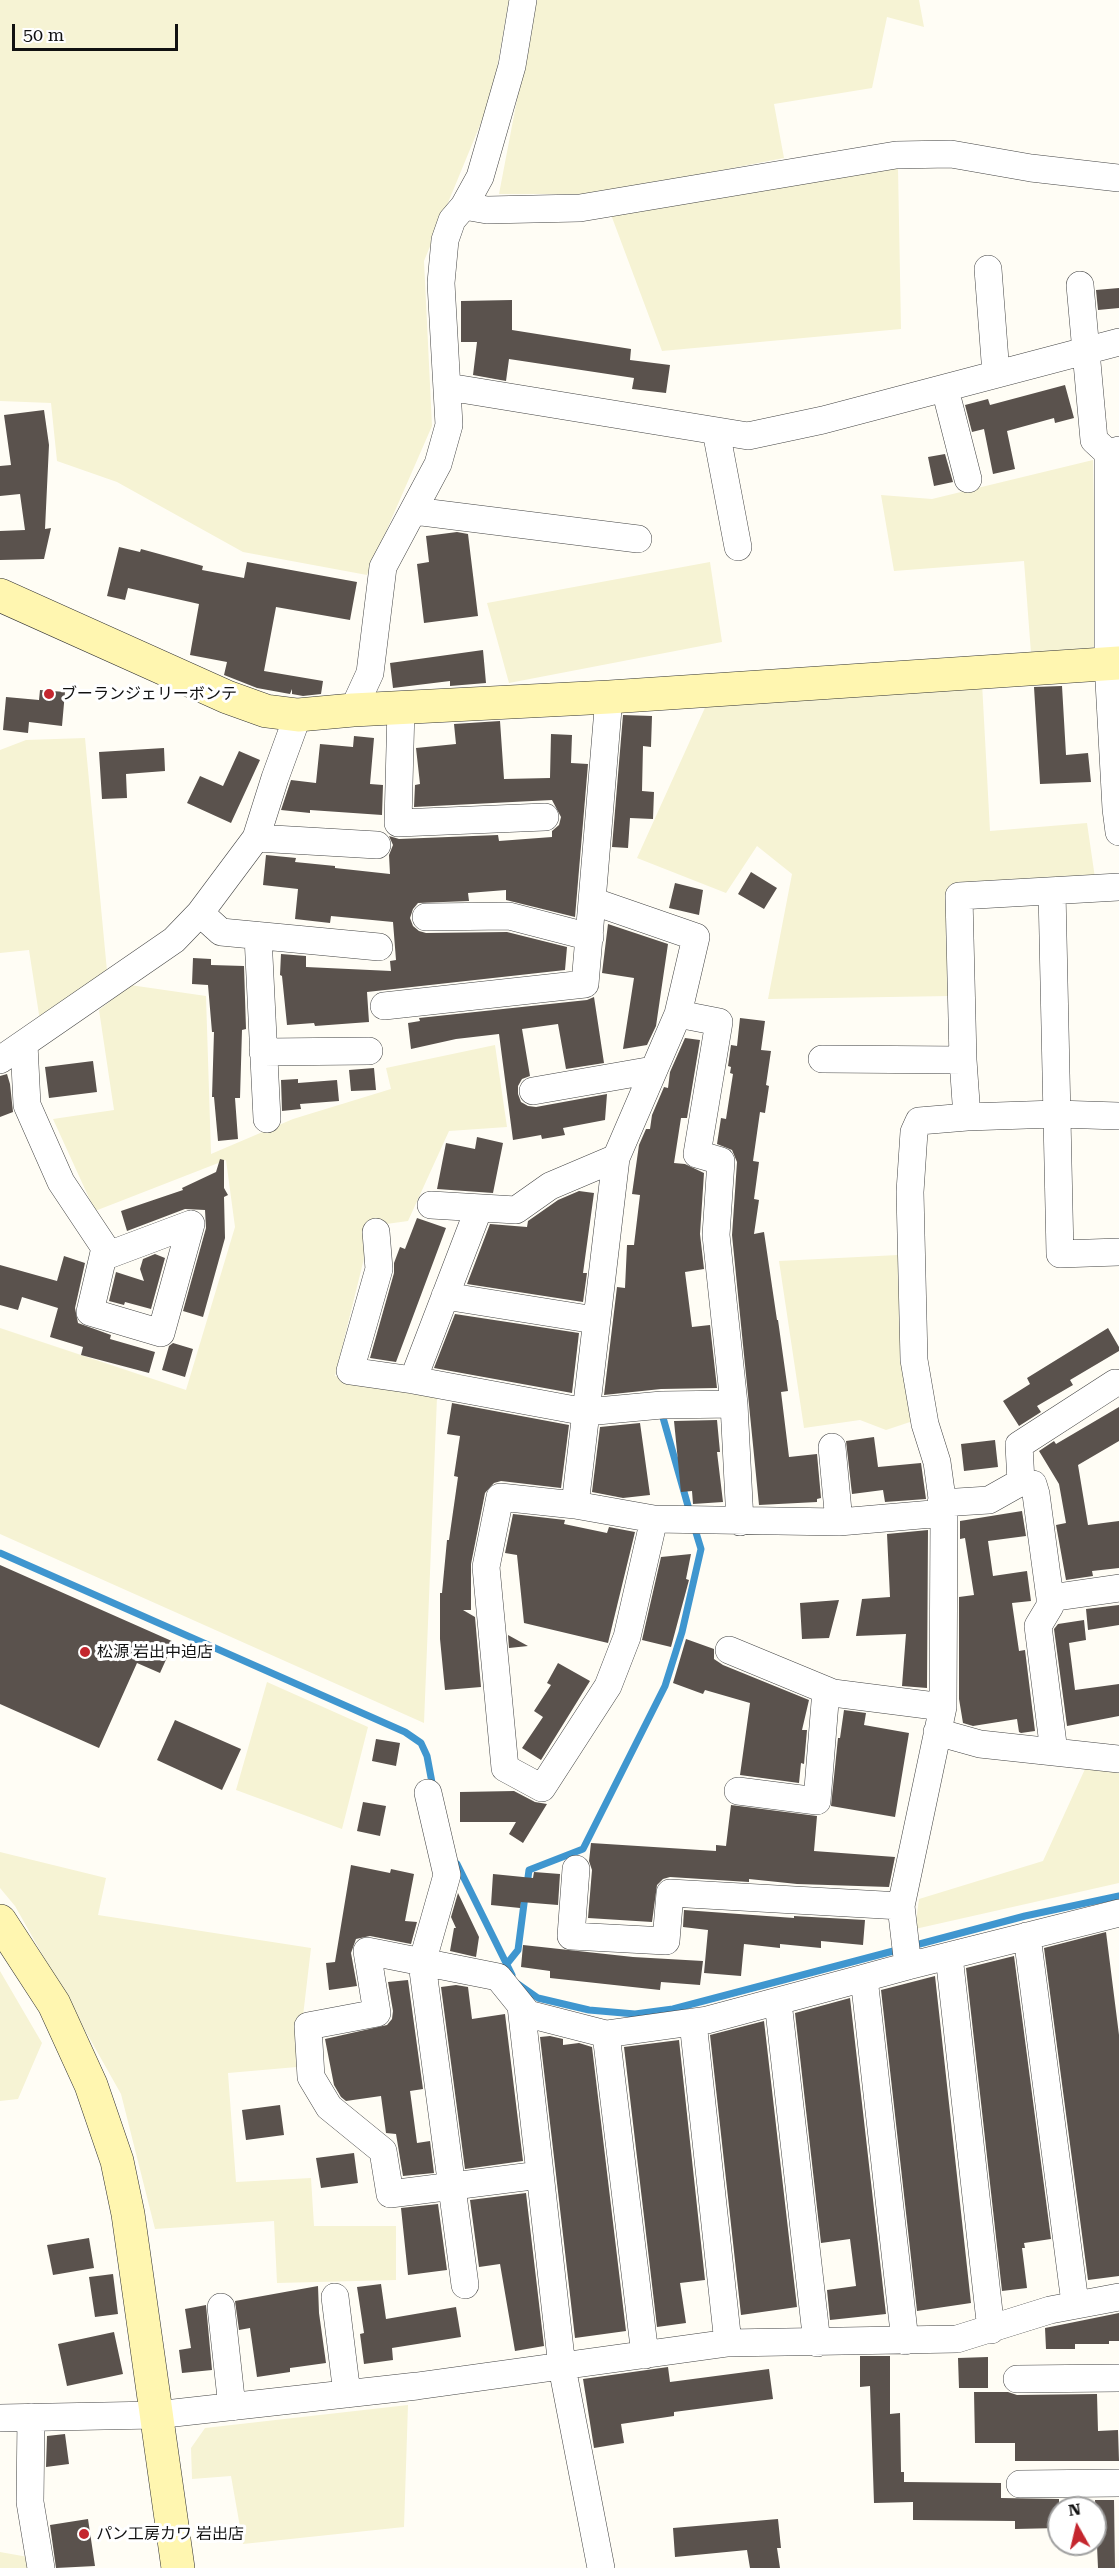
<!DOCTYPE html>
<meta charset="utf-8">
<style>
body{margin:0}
#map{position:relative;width:1119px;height:2568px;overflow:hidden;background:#fffdf5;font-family:"Roboto Serif",serif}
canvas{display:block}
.north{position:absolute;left:1047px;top:2496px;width:60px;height:60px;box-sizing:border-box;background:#fff;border:2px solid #a0a0a0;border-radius:50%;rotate:352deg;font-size:16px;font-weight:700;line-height:24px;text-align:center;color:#111}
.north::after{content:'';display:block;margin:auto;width:21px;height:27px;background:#c4262e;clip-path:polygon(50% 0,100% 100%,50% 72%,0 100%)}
.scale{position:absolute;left:12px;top:24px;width:166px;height:27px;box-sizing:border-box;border:3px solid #111;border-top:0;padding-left:8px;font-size:18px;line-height:21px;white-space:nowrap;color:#111;-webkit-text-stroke:4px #fff;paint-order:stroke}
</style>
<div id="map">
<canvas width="1119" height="2568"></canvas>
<div class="north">N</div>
<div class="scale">50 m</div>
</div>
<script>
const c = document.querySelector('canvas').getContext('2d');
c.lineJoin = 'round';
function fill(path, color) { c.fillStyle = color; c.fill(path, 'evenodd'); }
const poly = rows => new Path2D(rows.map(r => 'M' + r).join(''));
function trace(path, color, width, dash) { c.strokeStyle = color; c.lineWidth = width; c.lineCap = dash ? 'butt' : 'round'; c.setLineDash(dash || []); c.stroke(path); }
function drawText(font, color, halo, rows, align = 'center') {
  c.font = font + ' "Roboto Serif","Noto Sans JP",serif'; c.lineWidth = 6; c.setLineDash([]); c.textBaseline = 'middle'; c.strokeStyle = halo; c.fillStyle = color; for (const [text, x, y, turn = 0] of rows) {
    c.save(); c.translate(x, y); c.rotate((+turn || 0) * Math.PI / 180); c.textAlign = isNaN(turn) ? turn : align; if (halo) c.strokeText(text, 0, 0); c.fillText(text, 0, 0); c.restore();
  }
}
fill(poly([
 [0,0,509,0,492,96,424,261,432,426,367,575,243,552,117,482,57,461,51,403,0,401],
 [536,0,919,0,924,27,887,17,872,88,774,104,784,158,600,194,499,194],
 [898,168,901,329,662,351,610,212],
 [1093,460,1097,647,1031,653,1024,561,894,571,881,495,932,499],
 [710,562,722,642,509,683,487,603],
 [982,683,990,831,1087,823,1095,878,954,884,950,996,768,999,792,874,757,846,726,893,637,858,708,701],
 [85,738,107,971,40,1021,29,950,0,953,0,750,26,740],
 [130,985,206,996,211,1154,293,1119,391,1089,386,1068,495,1045,507,1127,449,1131,408,1221,372,1226,335,1376,437,1397,424,1723,0,1534,0,1328,186,1390,235,1227,226,1160,95,1211,53,1119,114,1110,99,1010],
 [898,1255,913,1421,886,1430,860,1420,804,1428,779,1261],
 [267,1682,368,1727,342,1829,236,1790],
 [1085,1769,1119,1771,1119,1883,915,1929,919,1899,1043,1861],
 [0,1852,106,1878,98,1915,311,1948,297,2067,228,2073,236,2182,311,2178,314,2226,396,2226,396,2280,277,2283,274,2221,155,2229,121,2094,15,1906,0,1888],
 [0,1971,42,2043,18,2099,0,2101],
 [408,2405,404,2527,243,2544,231,2476,192,2479,191,2448,205,2428],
 [0,2552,28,2557,30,2568,0,2568]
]), '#f6f3d4');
trace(poly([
 [662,1414,690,1513],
 [0,1553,405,1732,421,1743,427,1756,433,1788],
 [457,1864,512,1975],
 [527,1885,529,1870,583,1849,665,1686,682,1632,701,1549,694,1526],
 [912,1946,1025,1916,1119,1896],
 [506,1965,518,1950,525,1896],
 [518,1984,538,1998,589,2010,635,2014,673,2009,901,1949]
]), '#3f96cf', 7);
fill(poly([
 [1119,288,1119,308,1098,310,1096,290],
 [512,300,512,330,631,349,630,360,670,365,666,393,632,389,634,378,509,359,506,381,473,375,477,342,461,342,461,301],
 [1065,385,1074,418,1055,423,1054,418,1007,431,1015,469,993,474,984,429,972,432,965,405,988,399,990,405],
 [44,410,49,445,45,529,51,528,44,559,0,560,0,531,25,530,20,494,0,496,0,466,11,465,4,415],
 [945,454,953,482,934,486,928,457],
 [457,532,468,534,478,616,424,623,417,564,429,562,426,536],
 [119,547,140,552,141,549,203,566,202,570,244,578,247,562,357,582,350,620,276,607,264,671,323,681,321,694,303,696,292,694,292,689,290,694,257,688,224,675,227,662,190,655,199,604,128,588,125,600,107,596],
 [483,650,486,683,450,686,450,681,393,688,390,663],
 [1062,686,1066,755,1088,753,1091,782,1040,784,1034,687],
 [40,690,65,692,62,726,29,722,28,733,3,730,6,697,39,700],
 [623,715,652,716,651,747,643,746,642,791,654,792,653,819,630,818,628,848,612,847],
 [500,721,504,779,550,778,551,734,572,735,571,763,588,764,575,917,506,900,506,890,468,893,469,901,418,903,413,909,410,918,413,926,419,931,426,933,507,932,567,947,565,970,367,992,369,1022,315,1026,314,1023,287,1025,282,976,280,975,281,954,306,956,306,967,391,971,390,961,396,960,393,922,331,916,330,923,295,919,298,889,263,885,266,855,296,858,295,862,335,866,335,868,390,874,389,855,393,845,389,836,399,839,498,835,499,841,552,837,552,831,559,825,561,817,552,800,414,807,415,785,420,784,416,748,456,744,454,724],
 [354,736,374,738,370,784,383,785,382,815,310,810,310,813,281,810,291,780,316,783,320,744,353,747],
 [164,748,165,771,126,774,127,798,102,799,99,752],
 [239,751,260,760,231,823,187,803,200,776,223,786],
 [751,872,777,888,764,909,738,894],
 [675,883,703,890,699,915,669,908],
 [608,924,668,944,656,1026,647,1045,623,1049,634,978,602,973],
 [193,958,211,959,211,965,244,966,246,1029,242,1030,240,1098,235,1098,238,1139,218,1141,214,1097,212,1097,214,1032,212,1032,208,985,192,984],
 [594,997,604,1063,566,1069,558,1024,522,1029,530,1076,522,1079,518,1086,518,1094,521,1102,528,1106,536,1107,607,1094,605,1120,563,1128,565,1135,542,1139,541,1135,513,1140,499,1034,456,1039,411,1049,408,1023,420,1021,419,1018,587,1000],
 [740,1018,765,1021,761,1050,771,1051,766,1085,769,1086,765,1113,760,1112,753,1161,759,1162,754,1199,759,1200,754,1234,764,1232,777,1320,778,1320,788,1391,781,1392,789,1457,817,1454,821,1498,817,1499,817,1502,759,1505,732,1235,737,1162,732,1150,717,1144,721,1118,726,1119,733,1074,730,1073,731,1067,728,1066,731,1045,737,1046],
 [685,1038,700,1040,687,1118,681,1118,674,1163,685,1164,704,1173,700,1234,704,1269,685,1272,692,1327,710,1325,717,1388,661,1389,604,1395,617,1287,625,1288,627,1245,634,1245,640,1195,632,1194,639,1145,646,1129,650,1129,652,1115,664,1087,668,1088,670,1072],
 [93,1061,97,1092,49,1098,45,1067],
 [374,1068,376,1090,351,1091,349,1070],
 [7,1074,10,1084,13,1112,0,1117,0,1076],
 [298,1079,298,1083,337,1080,339,1101,300,1104,301,1109,282,1111,281,1080],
 [477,1137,503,1143,493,1193,437,1189,446,1143,475,1149],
 [220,1159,224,1160,224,1188,228,1195,224,1197,225,1238,203,1317,183,1311,206,1228,205,1210,185,1209,127,1231,121,1211,183,1190,182,1188,216,1172],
 [579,1191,594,1193,583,1273,587,1273,583,1302,467,1284,490,1224,527,1227,528,1221,558,1200],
 [417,1218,446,1228,396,1362,370,1358,394,1273,394,1263,400,1247,405,1249],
 [155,1254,165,1258,151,1309,125,1302,124,1305,109,1301,116,1272,144,1281,140,1269,143,1259],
 [64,1256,85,1263,75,1308,78,1323,111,1335,110,1339,155,1352,149,1373,81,1355,83,1347,50,1337,58,1308,22,1297,18,1310,0,1305,0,1265,57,1281],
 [455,1314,579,1333,572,1393,434,1368],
 [1108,1328,1119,1347,1119,1351,1070,1380,1073,1385,1037,1406,1041,1412,1019,1426,1003,1401,1030,1384,1027,1378],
 [173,1343,193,1349,185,1377,162,1370,169,1346],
 [452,1403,569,1425,561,1488,501,1481,494,1483,485,1493,471,1564,471,1610,463,1610,475,1617,481,1687,445,1690,440,1639,440,1593,442,1593,447,1540,449,1540,458,1477,454,1476,460,1436,447,1434],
 [1119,1407,1119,1441,1078,1465,1088,1525,1119,1521,1119,1568,1092,1571,1093,1576,1066,1580,1056,1525,1066,1523,1059,1484,1039,1451,1054,1441,1056,1444],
 [717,1420,720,1452,717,1452,723,1502,693,1504,692,1491,681,1492,674,1421],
 [640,1423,650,1495,623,1498,592,1492,600,1427],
 [874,1437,878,1467,921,1463,926,1499,885,1502,883,1490,852,1494,846,1441],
 [995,1440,998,1467,964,1471,961,1444],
 [1022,1511,1026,1536,988,1541,993,1576,1027,1571,1031,1601,1012,1603,1019,1651,1025,1650,1035,1731,1021,1733,1019,1732,1017,1719,973,1726,963,1723,959,1699,959,1597,974,1595,965,1538,960,1539,960,1521],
 [513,1514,565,1520,564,1524,607,1533,609,1527,635,1532,608,1643,524,1623,517,1555,505,1553],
 [928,1530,927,1688,902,1686,906,1634,856,1636,862,1599,890,1597,887,1534],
 [691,1554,686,1579,689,1580,671,1647,642,1640,661,1557],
 [0,1565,174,1642,160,1673,137,1663,99,1748,0,1704],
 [839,1600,829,1638,802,1639,800,1603],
 [1119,1605,1119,1625,1088,1630,1086,1609],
 [1084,1620,1086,1640,1069,1643,1075,1690,1119,1684,1119,1716,1067,1726,1054,1629,1058,1624],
 [508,1635,528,1646,509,1648],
 [686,1639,714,1649,714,1659,723,1665,809,1700,802,1730,807,1730,804,1764,801,1763,799,1783,740,1775,750,1703,705,1690,703,1694,673,1683],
 [558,1663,590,1681,541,1760,522,1748,543,1717,534,1711,551,1685,547,1683],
 [844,1710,866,1713,864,1725,909,1733,895,1817,831,1806,838,1738,840,1738],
 [175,1720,241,1749,222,1790,157,1760],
 [376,1739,400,1743,396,1766,372,1761],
 [514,1791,535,1802,547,1804,523,1843,509,1834,516,1822,460,1822,460,1792],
 [363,1802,386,1806,380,1836,357,1831],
 [731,1805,817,1816,814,1851,895,1857,889,1887,797,1884,749,1879,749,1882,670,1877,663,1879,657,1885,652,1922,588,1918,592,1870,589,1861,591,1843,716,1851,716,1845,726,1846],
 [351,1865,390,1873,391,1869,414,1874,405,1921,417,1922,411,1944,370,1936,356,1939,351,1953,357,1986,329,1990,326,1963,335,1962],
 [534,1872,560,1874,558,1905,521,1902,520,1908,491,1905,493,1874,533,1878],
 [458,1893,479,1937,476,1957,450,1951,454,1928,456,1928,451,1917],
 [684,1910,794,1918,794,1916,865,1920,863,1945,821,1941,821,1948,780,1944,780,1948,744,1944,741,1976,704,1973,708,1930,683,1927],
 [1106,1932,1119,2035,1119,2276,1088,2280,1044,1948],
 [523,1945,633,1957,703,1961,700,1985,661,1982,660,1990,550,1978,550,1971,521,1967],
 [1014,1956,1051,2239,1024,2243,1025,2248,1022,2248,1027,2288,1002,2291,966,1968],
 [935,1976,971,2303,917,2311,881,1990],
 [408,1980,423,2089,410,2091,417,2143,430,2141,434,2173,403,2176,396,2134,386,2133,381,2096,346,2101,341,2097,334,2085,325,2039,387,2025,392,2019,393,2011,388,1982],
 [456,1985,468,1987,472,2019,505,2014,523,2161,465,2169,441,1987],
 [850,1998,886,2314,830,2320,827,2290,856,2286,850,2239,821,2243,795,2013],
 [764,2021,797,2307,741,2315,710,2035],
 [550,2036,563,2039,563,2045,579,2043,592,2047,626,2331,575,2338,540,2037],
 [679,2040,705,2280,680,2283,686,2323,657,2327,624,2047],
 [280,2105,284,2135,246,2140,242,2110],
 [354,2153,358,2183,321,2188,316,2158],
 [526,2193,544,2346,515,2351,500,2264,479,2267,470,2200],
 [438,2204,447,2270,408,2275,401,2208],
 [89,2238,94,2268,53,2275,47,2245],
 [113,2274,118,2314,95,2317,89,2277],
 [381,2284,386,2319,456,2307,461,2337,392,2348,393,2360,364,2364,360,2334,364,2333,357,2287],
 [318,2286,319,2313,326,2363,290,2368,290,2372,257,2377,250,2328,239,2330,235,2301],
 [206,2305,212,2370,182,2373,179,2350,191,2348,185,2309],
 [1119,2313,1119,2341,1109,2341,1109,2344,1075,2344,1075,2349,1046,2349,1045,2328],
 [114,2332,123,2374,67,2386,58,2344],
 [860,2356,890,2356,890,2414,900,2413,901,2472,904,2472,904,2482,1001,2483,1001,2498,1059,2499,1059,2528,1015,2529,1015,2521,913,2520,913,2502,874,2503,870,2386,860,2387],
 [988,2357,988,2388,959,2388,958,2358],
 [668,2367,670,2382,769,2369,773,2399,674,2412,674,2416,621,2424,624,2443,594,2448,583,2379],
 [974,2392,1008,2392,1017,2395,1097,2394,1098,2431,1118,2430,1119,2461,1015,2461,1015,2443,975,2443],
 [65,2434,69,2464,46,2467,47,2436],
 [1095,2500,1114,2500,1115,2568,1098,2568],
 [88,2519,95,2566,56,2568,50,2525],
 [778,2519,781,2548,777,2548,780,2568,750,2568,747,2550,675,2557,673,2528]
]), '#5a524d');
const street = poly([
 [464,206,487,210,580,208,896,155,951,154,1031,168,1119,178],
 [988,269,996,374],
 [1080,285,1094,440,1108,453],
 [448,387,748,436,823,420,1119,342],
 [945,389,968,479],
 [716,431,738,547],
 [1119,450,1108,453,1108,663,1116,809,1119,832],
 [414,511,638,539],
 [401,708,398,823,545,817],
 [353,710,370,673,383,567,438,464,449,425,441,283,445,240,452,220,464,206,480,177,512,66,523,0],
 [256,838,377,845],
 [1052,891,1060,1254,1119,1252],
 [200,913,221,932,379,947],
 [426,917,509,916,590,937],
 [258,936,267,1119],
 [384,1006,585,984,592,901],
 [678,1014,719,1022,697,1154,721,1161,716,1235,734,1404,740,1522],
 [24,1044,27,1105,61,1182,105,1248,90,1312,161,1333,191,1224],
 [263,1052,369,1051],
 [822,1059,963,1060],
 [0,1060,174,940,200,913,256,838,275,778,298,715],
 [533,1091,653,1070],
 [967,1117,963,1060,959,896,1119,887],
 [431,1205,516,1210,550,1186,616,1158],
 [376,1232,379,1269,350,1371,413,1380,479,1208],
 [103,1257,191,1224],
 [445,1296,595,1320],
 [413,1380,586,1412,662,1405,734,1404],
 [832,1447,839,1522],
 [1021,1482,1033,1484,1036,1494,1050,1598,1050,1606,1038,1626,1054,1752],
 [941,1503,989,1500,1021,1482,1019,1445,1115,1383],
 [575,1505,616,1158,678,1014,696,937,592,901,609,697],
 [654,1519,627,1637,608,1686,542,1788,505,1768,486,1567,500,1497,575,1505,654,1519,839,1522,944,1513],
 [1050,1598,1119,1588],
 [729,1650,833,1693,943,1707],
 [937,1732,980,1744,1119,1759],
 [738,1791,817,1801,826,1690],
 [428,1793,447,1875,422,1963,465,2285],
 [576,1869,571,1936,666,1941,670,1893,901,1906],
 [1027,1936,1075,2303],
 [949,1956,991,2330],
 [908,1966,1119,1913],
 [778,2002,817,2343],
 [521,2006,562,2367,601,2568],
 [693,2022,728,2343],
 [606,2034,645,2355],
 [540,2175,390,2194,383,2151,329,2107,311,2077,308,2026,377,2013,367,1951,498,1977,528,2014,606,2034,707,2020,864,1978],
 [335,2297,347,2394],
 [221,2307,232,2407],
 [905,2341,864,1978,908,1966,901,1906,943,1707,944,1513,937,1462,925,1424,914,1360,910,1192,914,1132,919,1121,967,1117,1056,1114,1119,1116],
 [1017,2379,1119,2378],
 [31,2417,30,2502,41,2568],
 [0,2418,156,2415,417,2386,728,2343,957,2339,1050,2310,1119,2297],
 [1020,2484,1119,2483]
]);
const secondary = poly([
 [0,595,227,697,266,711,298,715,353,710,609,697,1119,663],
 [0,1921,54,2004,91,2085,117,2161,128,2214,178,2568]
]);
trace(street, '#444', 28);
trace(secondary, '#333', 34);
trace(street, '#fff', 27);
trace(secondary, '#fff6b0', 33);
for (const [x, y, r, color] of [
 [49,694,6,"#c4262e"],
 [85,1652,6,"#c4262e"],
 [84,2534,6,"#c4262e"]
]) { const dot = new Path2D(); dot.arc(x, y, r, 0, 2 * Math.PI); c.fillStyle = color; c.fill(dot); trace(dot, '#fff', 2); }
drawText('16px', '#111', '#fff', [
 ["ブーランジェリーボンテ",61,694],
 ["松源 岩出中迫店",97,1652],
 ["パン工房カワ 岩出店",96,2534]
], 'left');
</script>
